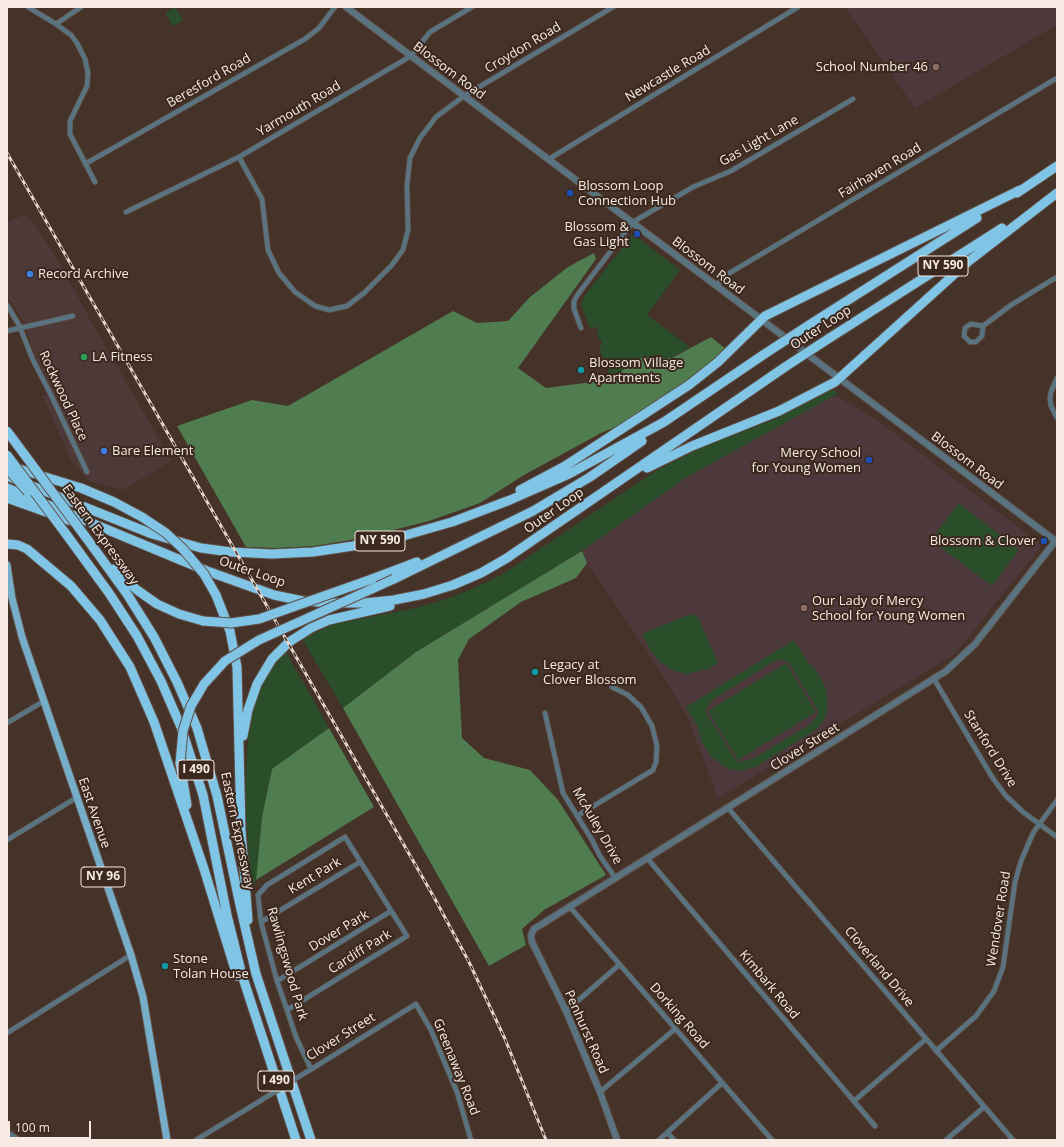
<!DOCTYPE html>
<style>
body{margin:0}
#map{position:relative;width:1064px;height:1147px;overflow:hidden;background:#453228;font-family:"Open Sans",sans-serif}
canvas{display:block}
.frame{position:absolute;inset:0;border:8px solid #f7eae3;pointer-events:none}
.scale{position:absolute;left:8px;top:1121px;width:83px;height:18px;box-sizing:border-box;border:2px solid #f7eae3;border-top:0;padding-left:5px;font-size:12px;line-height:14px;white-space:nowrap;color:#f7eae3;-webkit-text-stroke:3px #3b281e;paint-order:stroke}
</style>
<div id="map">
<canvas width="1064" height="1147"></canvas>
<div class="frame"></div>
<div class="scale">100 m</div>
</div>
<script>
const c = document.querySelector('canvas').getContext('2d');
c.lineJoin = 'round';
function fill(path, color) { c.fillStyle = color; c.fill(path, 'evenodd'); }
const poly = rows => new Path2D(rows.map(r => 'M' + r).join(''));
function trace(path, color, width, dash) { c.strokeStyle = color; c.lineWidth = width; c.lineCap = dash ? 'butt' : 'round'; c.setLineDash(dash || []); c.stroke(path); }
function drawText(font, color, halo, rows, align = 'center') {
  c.font = font + ' "Open Sans",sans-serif'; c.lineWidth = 4; c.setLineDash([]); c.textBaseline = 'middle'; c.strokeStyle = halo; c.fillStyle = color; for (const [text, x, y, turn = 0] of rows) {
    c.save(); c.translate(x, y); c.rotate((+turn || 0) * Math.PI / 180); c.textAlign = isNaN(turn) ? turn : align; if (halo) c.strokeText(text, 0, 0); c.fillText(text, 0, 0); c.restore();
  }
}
fill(poly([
 [24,215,34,223,59,262,91,321,170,458,170,462,123,490,92,482,86,478,70,459,43,397,52,392,35,359,25,323,7,297,7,222]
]), '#4d3938');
fill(poly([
 [845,7,1057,7,1057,25,915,108],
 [835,395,877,420,1042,545,955,654,718,798,688,718,657,666,587,563,582,551,687,477]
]), '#4d383b');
fill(poly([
 [175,7,183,20,173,26,165,13],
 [633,234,680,270,647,315,690,347,671,358,643,357,610,378,606,361,601,355,600,345,602,344,601,340,599,340,597,327,590,328,581,304,585,295],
 [832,390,839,393,687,477,582,551,416,652,343,708,302,639,334,624,416,608,450,598,476,587,503,574,654,472,698,449,775,419],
 [959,503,1019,550,992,586,931,540],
 [691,614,698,617,718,663,708,669,687,674,672,670,659,661,651,651,642,634],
 [794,640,808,662,818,673,826,689,828,707,824,720,817,729,757,766,742,771,729,769,722,765,711,756,702,743,697,725,686,707],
 [779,660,788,661,819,712,815,719,809,725,753,759,737,762,705,711,707,707,714,699,773,662],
 [286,652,329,728,272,769,262,817,256,880,252,892,246,815,246,769,249,727,253,708,260,687,271,670],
 [786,663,816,712,738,760,708,711]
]), '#2a4d2a');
fill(poly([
 [594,253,596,259,518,368,546,388,608,380,643,357,672,358,711,337,726,349,714,361,674,391,622,425,603,432,524,475,480,503,429,521,362,538,314,546,276,548,246,547,177,426,252,400,288,406,453,311,477,323,508,321,530,297,568,267],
 [582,551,587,563,576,578,521,602,469,639,458,660,462,738,484,758,530,770,558,800,606,875,544,910,522,929,526,945,489,966,343,708,416,652],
 [329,728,374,807,256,880,262,817,272,769]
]), '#507d50');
const minor = poly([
 [28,7,56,24,71,35,77,43,85,59,88,73,87,86,70,121,70,134,95,182],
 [56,24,81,7],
 [239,157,262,199,268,250,279,273,295,292,315,306,329,310,347,306,364,293,391,266,403,250,408,230,407,185,410,158,420,138,436,117,464,96,613,7],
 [549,159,798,7],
 [85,164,305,39,319,28,335,7],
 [126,212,239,157,411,56,430,32,472,7],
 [716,285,728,274,1057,78],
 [7,305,19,325,33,360,51,395,87,472],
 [971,324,983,326,982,336,976,342,970,342,964,336,965,328,971,324],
 [983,326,1011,305,1057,277],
 [581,328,574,309,574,301,578,294,633,222,693,187,731,171,853,99],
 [7,331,73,316],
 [1057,378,1051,392,1050,398,1051,406,1057,418],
 [934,679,992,777,1006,796,1023,812,1057,837],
 [545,713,563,793,592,840,600,856,616,879],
 [7,723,44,701],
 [728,808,1013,1140],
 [577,816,653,770,656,762,657,746,652,726,641,707,628,695,612,687],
 [7,840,76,798],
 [647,858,875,1126],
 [569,906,772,1140],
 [261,922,360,862],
 [277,981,391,911],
 [287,1010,407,936,345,837,267,885,258,895,261,922,277,981,287,1010,296,1037,311,1069],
 [566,1011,619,965],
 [7,1033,131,955],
 [936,1051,976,1016,994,991,1003,967,1015,882,1021,861,1033,833,1057,800],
 [310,1070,416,1004,431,1030,457,1092,471,1140],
 [600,1092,675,1029],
 [854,1101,926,1039],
 [668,1133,674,1140],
 [196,1140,260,1101],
 [659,1140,722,1083],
 [946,1140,984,1107]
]);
const tertiary = poly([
 [346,7,1057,542],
 [7,1133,18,1140],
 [617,1140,600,1092,566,1011,532,942,531,935,534,929,946,671,975,644,1057,539]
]);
const primary = poly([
 [7,565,12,598,22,637,131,955,143,997,167,1140]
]);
const motorway = poly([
 [1017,193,1057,166],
 [809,325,977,218],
 [828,339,1002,228],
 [13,467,81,488,114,502,142,517],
 [647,468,692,446,779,411,835,382,969,261,1057,193],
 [7,476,152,534,201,548,231,552,272,554,313,552,353,546,403,536,452,522,510,500,567,475,664,422,766,353],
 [7,488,207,571,274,595,303,601,333,603,364,603,394,600,424,594,453,585,481,573,507,558,785,367],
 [520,490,565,466,689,385,718,362,765,316,1020,190],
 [7,498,77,523],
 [66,534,109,593,137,636,161,681,181,727,203,795,227,915,242,975,296,1140],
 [7,544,18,545,27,549,71,586,100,620,130,667,154,722,204,869,237,976],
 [93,547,127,594,154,637,177,682,197,728,217,796,240,905,256,974,311,1140],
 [114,569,137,590,157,604,179,614,203,621],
 [372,579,417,562],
 [394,579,533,511,590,477,642,441],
 [216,595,230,631,237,667,241,830,248,920],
 [243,736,248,710,257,684,272,659,289,642,311,628,329,620,390,606],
 [180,763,187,805]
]);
trace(minor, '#614f46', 6);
trace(tertiary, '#614f46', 8);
trace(primary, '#614f46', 9);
trace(motorway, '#614f46', 11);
trace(minor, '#597381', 4.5);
trace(tertiary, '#597381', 6);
trace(primary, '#76aec9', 7);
trace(motorway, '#81c5e6', 9);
const rail = poly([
 [7,153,435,899,469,962,505,1039,546,1140]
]);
trace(rail, '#e4d6cf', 3);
trace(rail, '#3b281e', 1.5, [4.5]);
const minorBridge = poly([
 [260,1101,308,1071]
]);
const motorwayBridge = poly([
 [766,353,809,325],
 [785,367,828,339],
 [7,431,93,547],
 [7,455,66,534],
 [7,468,28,492],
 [142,517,166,533,183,549,204,574,216,595],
 [203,621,231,623,259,619,372,579],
 [180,763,183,731,191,706,204,684,225,661,259,640,394,579]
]);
trace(minorBridge, '#614f46', 6, []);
trace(motorwayBridge, '#614f46', 11, []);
trace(minorBridge, '#597381', 4.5);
trace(motorwayBridge, '#81c5e6', 9);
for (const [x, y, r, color] of [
 [936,67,4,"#8d6e63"],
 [570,193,4,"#1a4fb4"],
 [637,234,4,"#1a4fb4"],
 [30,274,4,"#3f7fe0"],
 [84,357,4,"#2e9e5b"],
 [581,370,4,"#0f9aa8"],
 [104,451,4,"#3f7fe0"],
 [869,460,4,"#1a4fb4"],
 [1044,541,4,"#1a4fb4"],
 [804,608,4,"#8d6e63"],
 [535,672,4,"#0f9aa8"],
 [165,966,4,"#0f9aa8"]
]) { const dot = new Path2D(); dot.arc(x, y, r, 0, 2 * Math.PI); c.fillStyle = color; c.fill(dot); trace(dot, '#3b281e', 1.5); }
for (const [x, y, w] of [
 [943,266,50],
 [380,541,50],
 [196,770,36],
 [103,877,44],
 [276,1081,36]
]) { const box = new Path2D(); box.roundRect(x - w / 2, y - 10, w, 20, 3); c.fillStyle = '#3b281e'; c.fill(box); trace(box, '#f7eae3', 1); }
drawText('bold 12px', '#f7eae3', null, [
 ["NY 590",943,266],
 ["NY 590",380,541],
 ["I 490",196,770],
 ["NY 96",103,877],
 ["I 490",276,1081]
]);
drawText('13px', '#f7eae3', '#3b281e', [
 ["Croydon Road",523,48,-31],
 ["Blossom Road",449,71,37],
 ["Newcastle Road",668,74,-31],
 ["Beresford Road",209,81,-30],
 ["Yarmouth Road",299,109,-31],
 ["Gas Light Lane",759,141,-30],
 ["Fairhaven Road",880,171,-31],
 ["Blossom Road",708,266,37],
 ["Outer Loop",821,328,-33],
 ["Rockwood Place",63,396,65],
 ["Blossom Road",967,461,37],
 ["Outer Loop",554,511,-35],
 ["Eastern Expressway",100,535,54],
 ["Outer Loop",252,572,19],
 ["Clover Street",805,747,-32],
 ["Stanford Drive",990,749,58],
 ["East Avenue",94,813,71],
 ["McAuley Drive",597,826,60],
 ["Eastern Expressway",237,831,78],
 ["Kent Park",315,876,-31],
 ["Wendover Road",999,919,-81],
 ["Dover Park",339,931,-31],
 ["Cardiff Park",360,952,-32],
 ["Rawlingswood Park",287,964,74],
 ["Cloverland Drive",879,967,50],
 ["Kimbark Road",769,985,50],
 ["Dorking Road",679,1016,49],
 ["Penhurst Road",586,1032,66],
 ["Clover Street",341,1037,-32],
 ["Greenaway Road",456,1067,68]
]);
drawText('13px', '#f7eae3', '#3b281e', [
 ["School Number 46",928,67,"right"],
 ["Blossom Loop",578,186],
 ["Connection Hub",578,201],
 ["Blossom &",629,227,"right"],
 ["Gas Light",629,242,"right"],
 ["Record Archive",38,274],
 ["LA Fitness",92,357],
 ["Blossom Village",589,363],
 ["Apartments",589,378],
 ["Bare Element",112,451],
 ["Mercy School",861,453,"right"],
 ["for Young Women",861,468,"right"],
 ["Blossom & Clover",1036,541,"right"],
 ["Our Lady of Mercy",812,601],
 ["School for Young Women",812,616],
 ["Legacy at",543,665],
 ["Clover Blossom",543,680],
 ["Stone",173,959],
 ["Tolan House",173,974]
], 'left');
</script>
